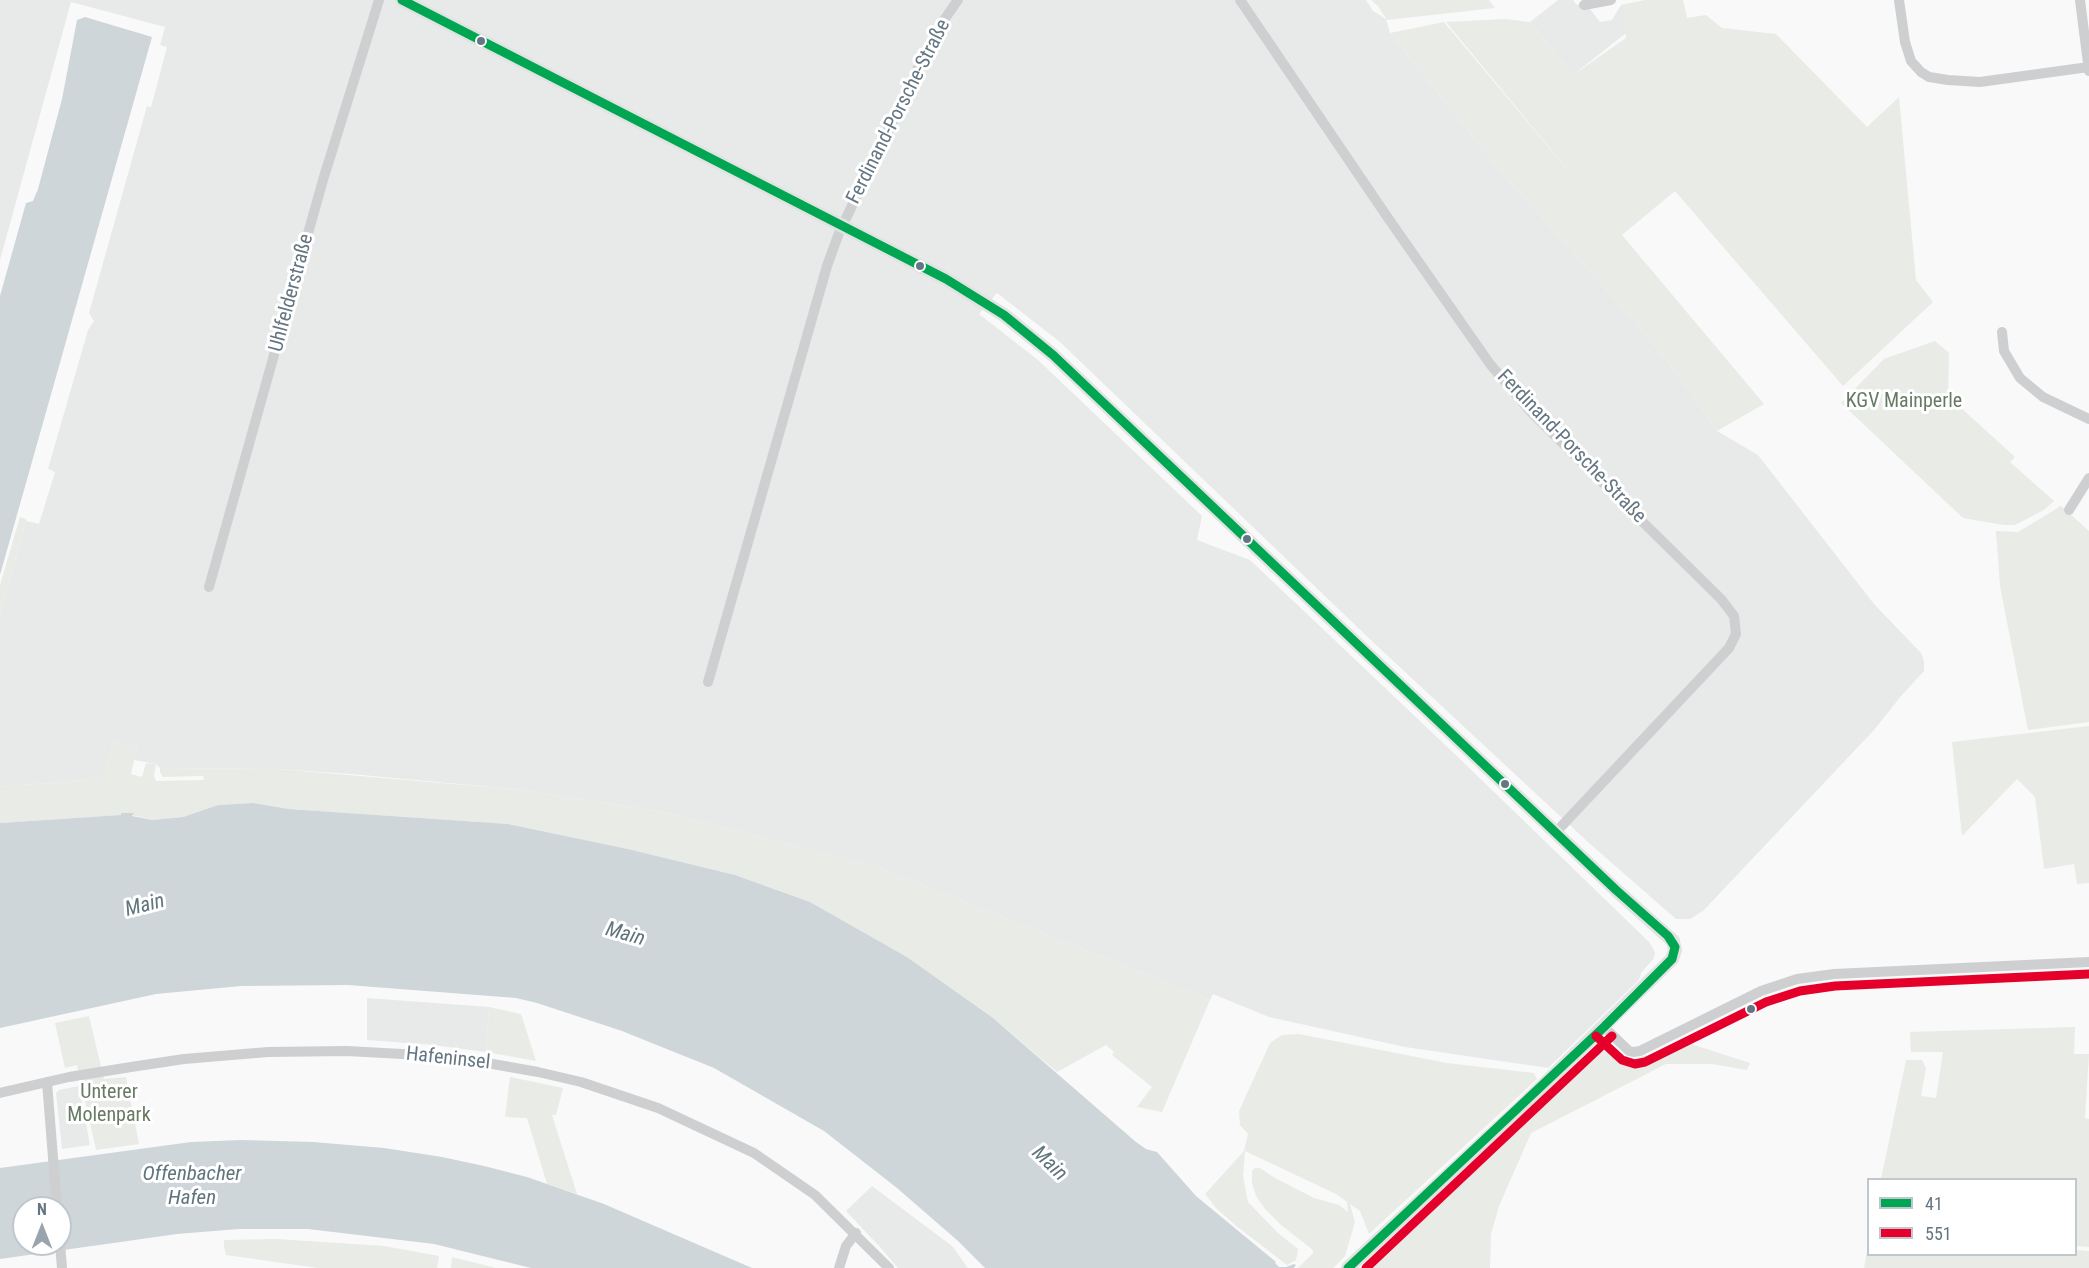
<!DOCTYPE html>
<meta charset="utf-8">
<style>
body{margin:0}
#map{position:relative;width:2089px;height:1268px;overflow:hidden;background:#f9f9f9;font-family:"Roboto Condensed",sans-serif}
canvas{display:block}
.legend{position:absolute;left:1867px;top:1178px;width:210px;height:78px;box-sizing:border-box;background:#fff;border:2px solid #c1c8cd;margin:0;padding:8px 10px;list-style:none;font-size:18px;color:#657683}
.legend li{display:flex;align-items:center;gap:12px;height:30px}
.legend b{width:30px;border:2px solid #c1c8cd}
.north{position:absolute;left:12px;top:1196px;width:60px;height:60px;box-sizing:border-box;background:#fff;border:2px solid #c1c8cd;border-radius:50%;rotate:0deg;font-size:16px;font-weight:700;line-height:24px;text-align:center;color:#657683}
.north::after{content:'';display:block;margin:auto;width:21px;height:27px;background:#99a4ac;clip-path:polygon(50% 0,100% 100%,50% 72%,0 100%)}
</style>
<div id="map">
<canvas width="2089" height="1268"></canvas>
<ul class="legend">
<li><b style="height:8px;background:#00a651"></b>41</li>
<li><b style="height:8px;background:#e4002b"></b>551</li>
</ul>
<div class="north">N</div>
</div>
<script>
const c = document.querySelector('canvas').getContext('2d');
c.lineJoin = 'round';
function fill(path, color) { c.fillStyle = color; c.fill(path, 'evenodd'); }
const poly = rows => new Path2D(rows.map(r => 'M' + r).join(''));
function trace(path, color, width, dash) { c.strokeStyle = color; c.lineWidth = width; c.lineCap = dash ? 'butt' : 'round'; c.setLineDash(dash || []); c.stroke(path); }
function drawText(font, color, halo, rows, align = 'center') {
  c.font = font + ' "Roboto Condensed",sans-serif'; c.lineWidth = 6; c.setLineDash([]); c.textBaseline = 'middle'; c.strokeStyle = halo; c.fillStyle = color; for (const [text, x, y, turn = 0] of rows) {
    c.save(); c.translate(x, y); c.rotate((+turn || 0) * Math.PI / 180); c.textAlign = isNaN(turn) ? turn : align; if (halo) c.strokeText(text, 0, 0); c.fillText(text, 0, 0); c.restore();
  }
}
fill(poly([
 [0,0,1366,0,1373,11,1386,19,1390,33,1498,168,1642,330,1678,375,1717,431,1758,455,1874,604,1921,653,1924,661,1924,671,1901,696,1874,730,1703,911,1690,919,1676,919,1589,843,1375,644,1060,342,997,293,979,314,1038,360,1202,516,1197,540,1250,560,1460,759,1649,942,1655,952,1654,958,1641,973,1639,980,1548,1068,1405,1047,1269,1017,1213,994,1210,1000,874,866,663,812,523,790,351,774,279,769,160,768,156,764,134,760,137,748,114,741,103,778,0,787,0,614,26,521,39,524,55,472,48,469,88,330,94,321,89,313,147,106,151,107,167,47,160,45,165,27,71,2,0,260],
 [1558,0,1573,0,1576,4,1590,9,1600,22,1612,20,1621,5,1646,0,1683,0,1631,29,1573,75,1530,22],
 [367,998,489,1007,486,1052,433,1045,367,1040],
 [79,1086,90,1145,62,1149,56,1093,59,1090],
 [872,1186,952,1246,968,1268,898,1268,879,1246,846,1211]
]), '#e8e9e9');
fill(poly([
 [1371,0,1489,0,1495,8,1387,20,1378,6],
 [1646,0,1683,0,1687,18,1706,15,1722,28,1776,34,1867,127,1899,97,1916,280,1933,302,1843,386,1675,191,1622,235,1764,404,1717,431,1678,375,1642,330,1498,168,1390,33,1444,22,1586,192,1446,22,1505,19,1530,22,1573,75,1626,38,1622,5],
 [1935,341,1949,353,1948,396,2015,457,2010,462,2054,501,2044,510,2015,525,2004,525,1963,518,1841,403,1884,359],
 [2061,506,2089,531,2089,722,2028,730,2000,586,1996,531,2018,532],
 [20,517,26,519,26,521,0,614,0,585],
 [2089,726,2089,883,2077,884,2074,864,2044,869,2035,797,2017,779,1962,836,1952,742],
 [114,741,137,748,131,774,142,777,146,763,156,764,154,776,156,781,204,780,203,776,163,777,160,772,160,768,279,769,523,790,663,812,874,866,1210,1000,1162,1112,1137,1107,1152,1087,1112,1055,1114,1052,1106,1045,1057,1072,993,1018,907,957,810,902,735,875,628,849,508,824,289,809,253,803,218,805,183,817,152,820,131,815,132,813,122,813,122,815,0,823,0,787,103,778],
 [489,1007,521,1014,536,1061,486,1052],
 [89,1016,104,1079,126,1077,139,1144,96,1150,77,1065,65,1068,55,1023],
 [2075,1027,2074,1054,2089,1054,2085,1118,2089,1119,2089,1247,2076,1246,2076,1180,1881,1179,1906,1060,1922,1060,1926,1068,1921,1096,1936,1098,1943,1052,1911,1052,1910,1032],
 [1299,1034,1447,1063,1534,1073,1537,1079,1369,1234,1360,1211,1350,1204,1355,1222,1345,1256,1333,1268,1298,1268,1313,1253,1313,1250,1281,1225,1265,1209,1256,1196,1252,1183,1252,1171,1255,1168,1260,1168,1275,1178,1314,1198,1339,1205,1348,1212,1347,1202,1336,1194,1245,1151,1243,1176,1248,1202,1278,1233,1298,1249,1296,1260,1287,1265,1235,1225,1216,1208,1205,1194,1244,1151,1248,1134,1240,1125,1239,1111,1270,1043,1282,1035],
 [1682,1041,1750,1063,1747,1070,1712,1064,1666,1064,1531,1133,1499,1206,1491,1234,1490,1268,1362,1268,1507,1127,1596,1051,1617,1052,1629,1060,1655,1053],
 [510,1077,563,1088,556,1115,552,1115,577,1194,547,1184,527,1118,505,1117],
 [276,1239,384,1246,439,1256,437,1268,318,1268,226,1255,224,1246,224,1240],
 [1868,1245,1868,1254,2076,1254,2076,1250,2089,1251,2089,1268,1864,1268],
 [452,1257,496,1268,451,1268]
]), '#e8ebe6');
fill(poly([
 [85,17,152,37,0,575,0,296,26,203,33,201,38,189,62,99,77,20],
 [253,803,289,809,508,824,628,849,735,875,810,902,907,957,993,1018,1136,1142,1146,1149,1157,1152,1196,1196,1276,1262,1275,1263,1279,1267,1286,1267,1294,1264,1296,1265,1294,1268,985,1268,958,1241,897,1188,824,1131,714,1068,622,1031,537,1003,516,998,348,985,241,986,156,994,0,1028,0,823,121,815,121,813,134,813,132,816,152,820,183,817,218,805],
 [241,1140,313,1142,384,1148,442,1157,484,1166,527,1177,604,1204,752,1268,531,1268,434,1244,308,1229,239,1229,177,1234,0,1259,0,1168,191,1142],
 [24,1208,60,1208,60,1244,24,1244]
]), '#ced6d9');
trace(poly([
 [1240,0,1388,218,1490,364,1532,413,1721,599,1734,616,1736,634,1729,648,1556,832],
 [1899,0,1905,42,1911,61,1921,72,1929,77,1948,80,1980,82,2089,67],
 [2080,0,2089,71],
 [1584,5,1611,0],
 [2002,332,2004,351,2020,378,2043,397,2089,419],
 [2069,510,2089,478],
 [209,587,323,180,379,0],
 [708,682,827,266,839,233,919,66,944,20,958,0],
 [1604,1027,1629,1051,1633,1052,1640,1051,1761,991,1797,979,1834,974,2089,962],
 [47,1082,57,1208],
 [0,1093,69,1077,131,1067,184,1059,268,1052,347,1051,402,1054,470,1060,538,1072,581,1082,658,1108,754,1153,815,1195,889,1268],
 [60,1244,62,1268],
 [839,1268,846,1246,856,1233]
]), '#cecfd0', 10);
trace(poly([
 [402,0,946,279,1004,315,1053,355,1616,890,1673,941,1675,950,1672,959,1520,1108,1348,1268]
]), '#e1e2e2', 14);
trace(poly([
 [402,0,946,279,1004,315,1053,355,1616,890,1668,936,1675,947],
 [1348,1268,1604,1027,1672,959,1675,947]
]), '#00a651', 9);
trace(poly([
 [1596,1036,1622,1060,1635,1064,1645,1062,1766,1002,1800,991,1835,986,2089,974],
 [1366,1268,1612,1036]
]), '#e4002b', 9);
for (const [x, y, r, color] of [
 [481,41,5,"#657683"],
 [920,266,5,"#657683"],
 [1247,539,5,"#657683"],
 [1505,784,5,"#657683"],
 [1751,1009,5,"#657683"]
]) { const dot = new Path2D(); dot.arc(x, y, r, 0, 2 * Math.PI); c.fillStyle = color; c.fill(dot); trace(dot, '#fff', 2); }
drawText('20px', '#657683', '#fff', [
 ["Ferdinand-Porsche-Straße",899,112,-63],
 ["Uhlfelderstraße",292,293,-75],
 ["Ferdinand-Porsche-Straße",1571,447,46],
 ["Hafeninsel",448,1059,6]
]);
drawText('20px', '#687a64', '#fff', [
 ["KGV Mainperle",1904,402],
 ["Unterer",109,1093],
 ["Molenpark",109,1116]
]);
drawText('italic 21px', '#60757c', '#fff', [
 ["Main",145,906,-14],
 ["Main",625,935,16],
 ["Main",1049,1164,44],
 ["Offenbacher",192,1175],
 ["Hafen",192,1199]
]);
</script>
